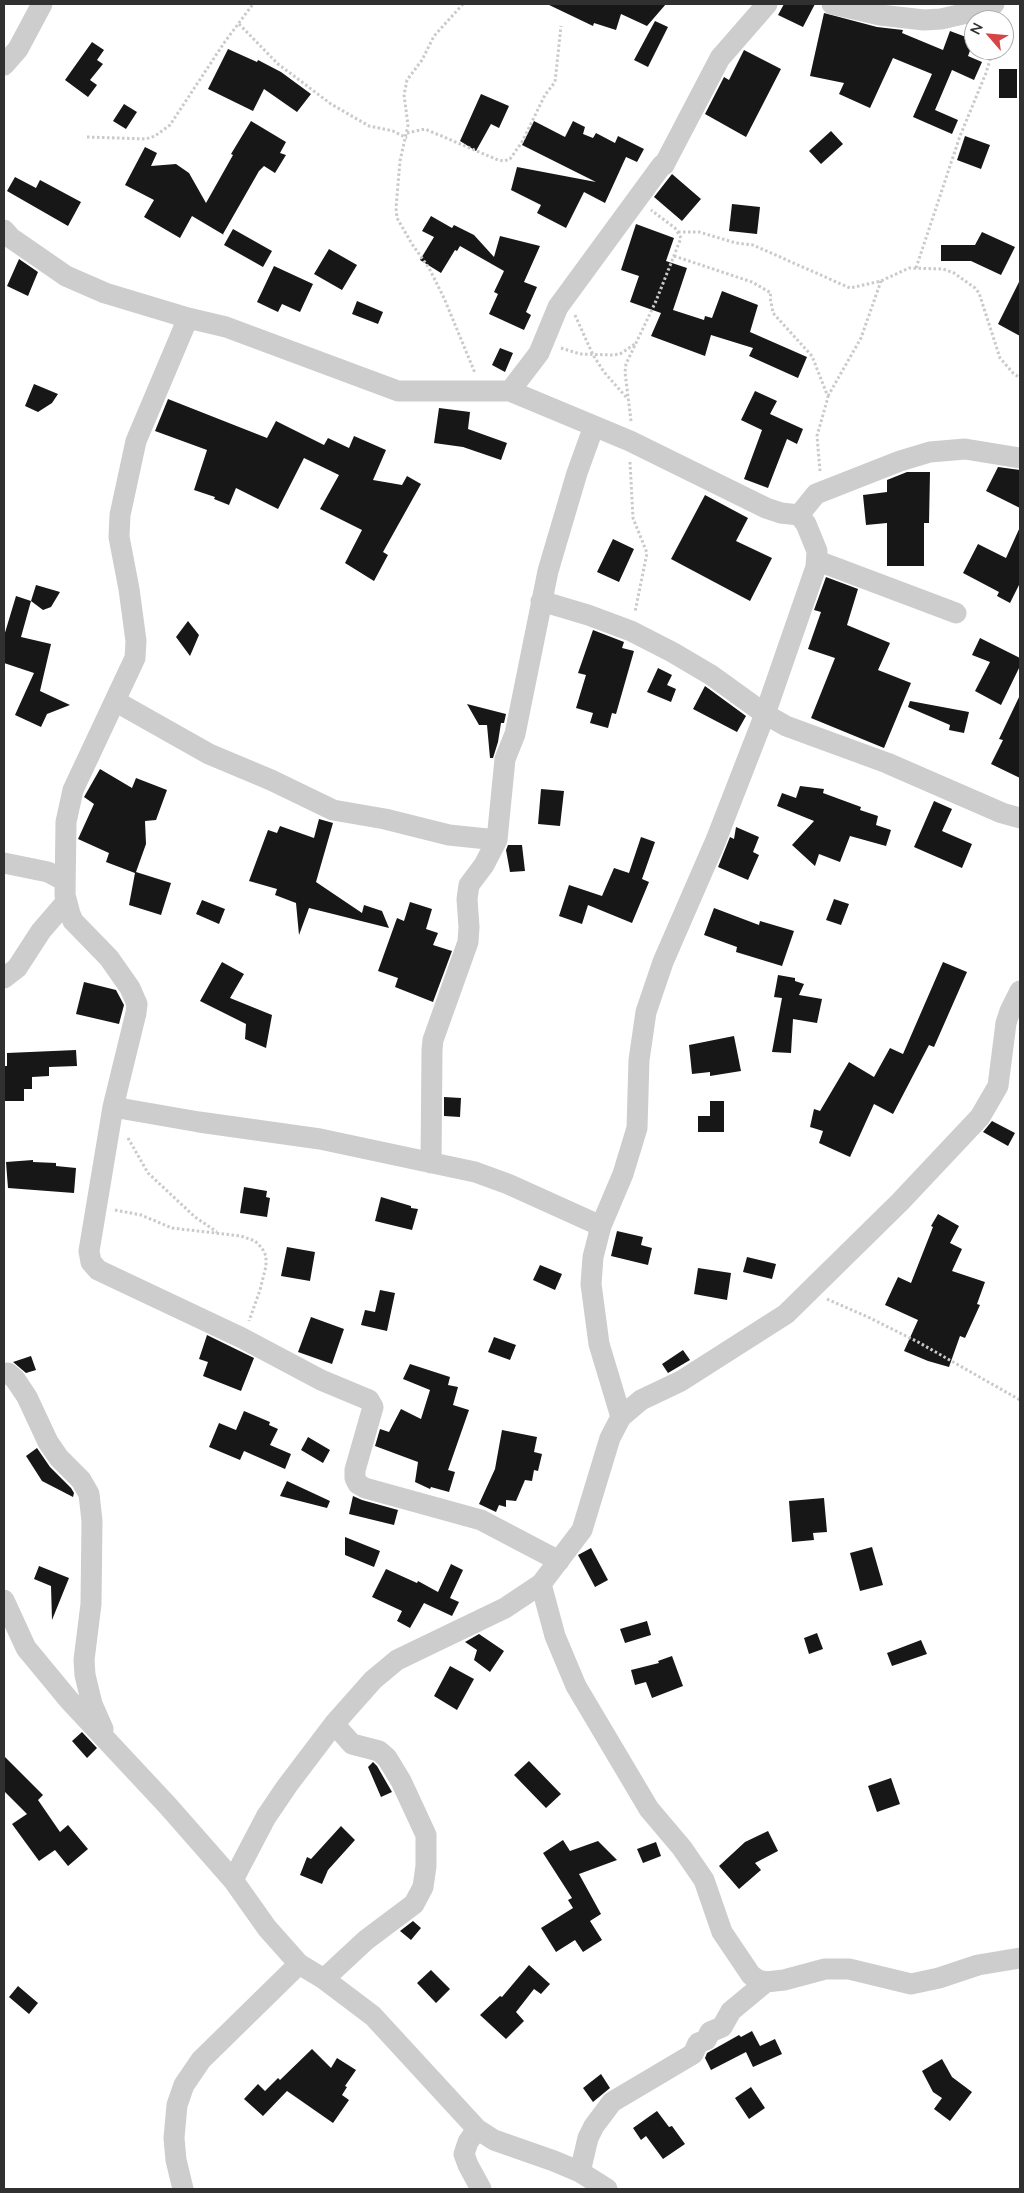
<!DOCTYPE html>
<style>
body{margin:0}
#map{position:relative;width:1024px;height:2193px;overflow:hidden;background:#fff;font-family:Lato,sans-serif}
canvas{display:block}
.frame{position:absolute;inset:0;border:5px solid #303030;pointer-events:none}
.north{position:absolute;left:964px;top:10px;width:50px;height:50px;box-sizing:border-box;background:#fff;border:1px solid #acacac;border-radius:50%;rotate:297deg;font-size:14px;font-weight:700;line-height:20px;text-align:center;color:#303030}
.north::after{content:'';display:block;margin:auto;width:18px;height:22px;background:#d54546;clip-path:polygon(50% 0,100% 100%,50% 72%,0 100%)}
</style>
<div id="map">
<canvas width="1024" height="2193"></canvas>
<div class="frame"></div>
<div class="north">N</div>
</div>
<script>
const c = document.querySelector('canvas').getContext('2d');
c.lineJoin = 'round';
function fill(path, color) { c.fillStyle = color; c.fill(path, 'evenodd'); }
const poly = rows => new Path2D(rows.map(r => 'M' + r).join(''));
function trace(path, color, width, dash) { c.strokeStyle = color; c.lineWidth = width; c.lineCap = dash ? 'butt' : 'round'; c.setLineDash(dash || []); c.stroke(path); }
fill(poly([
 [547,4,666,4,647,26,621,14,616,30,594,23,593,26],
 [784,4,815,4,803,27,778,15],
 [824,13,877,27,903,30,902,33,943,50,950,31,974,40,968,56,982,62,974,80,952,70,935,110,958,120,952,134,913,117,932,74,893,58,870,108,839,94,844,83,810,76],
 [655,21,668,27,648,67,634,60],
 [92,42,104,50,97,60,103,64,90,80,97,85,88,97,65,80],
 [228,49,257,62,258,60,281,72,311,94,297,112,264,89,253,111,208,89],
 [744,50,781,69,746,137,705,114,724,77,729,80],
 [999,69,1017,69,1017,98,999,98],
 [481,94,509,106,499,128,491,124,476,151,460,141],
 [124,104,137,112,126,129,113,121],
 [251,121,286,142,280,153,286,155,275,173,264,166,259,171,223,234,224,235,192,216,180,238,144,217,154,200,125,185,145,147,157,153,151,166,176,164,189,173,206,203,233,155,231,154],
 [534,121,565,137,573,121,585,127,583,134,593,138,596,133,615,143,618,136,644,149,637,162,626,157,605,203,584,192,566,228,537,213,541,205,511,190,517,167,596,182,522,145],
 [831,131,843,144,821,164,809,151],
 [965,136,990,145,981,169,957,160],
 [672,174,701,199,682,221,654,197],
 [15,177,36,188,40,180,81,202,68,226,7,191],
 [732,204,760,207,757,234,729,231],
 [431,216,452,228,454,225,474,235,494,257,500,236,540,246,524,282,537,287,526,312,531,315,524,330,489,314,498,294,494,292,504,271,460,246,457,251,455,250,441,273,420,260,434,237,422,231],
 [636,224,674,238,666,261,687,268,673,310,704,320,705,316,712,318,722,291,758,305,750,332,807,357,798,378,749,356,753,348,711,335,705,356,651,336,661,313,630,302,639,276,621,270],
 [233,229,272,251,263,267,224,245],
 [982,232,1015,247,1001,275,971,261,941,261,941,245,975,245],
 [329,249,357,265,342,290,314,274],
 [19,259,38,272,28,296,7,286],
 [274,266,313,284,300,312,282,304,278,312,257,302],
 [1020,280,1020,336,998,324],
 [357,301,383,312,378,324,352,314],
 [500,348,513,353,505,372,492,365],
 [34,384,58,394,52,403,38,412,25,406],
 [755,391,777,401,770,414,803,429,797,444,787,439,768,488,744,479,762,430,741,420],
 [168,399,267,438,276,421,324,445,328,438,349,448,354,436,386,450,373,480,402,485,407,476,421,484,383,552,388,555,374,581,345,563,362,530,320,509,339,475,304,458,278,509,236,488,229,505,214,499,215,497,194,490,207,450,155,431],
 [439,408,470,412,468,429,507,443,501,460,463,447,434,443],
 [998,467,1020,470,1020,508,986,491],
 [907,472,930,472,929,523,924,523,924,566,887,566,887,523,866,525,863,495,887,492,887,480],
 [705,495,748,518,736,541,772,558,750,601,671,559],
 [1020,527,1020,583,1010,603,997,596,999,592,963,573,978,544,1006,558],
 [613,539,634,549,619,582,597,572],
 [826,577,858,589,847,625,890,643,878,670,911,683,884,748,811,718,835,658,808,649,821,612,814,610],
 [36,585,60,592,51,607,43,610,31,601],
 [16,596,31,601,21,637,51,644,40,691,70,705,47,714,41,727,15,715,34,673,4,663,4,636],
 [188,621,199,635,190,656,176,637],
 [593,630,624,642,622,648,634,651,616,714,612,713,608,728,590,723,593,713,576,708,586,675,578,673],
 [980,638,1020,658,1020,666,1001,705,975,691,990,662,972,655],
 [658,668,672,675,667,685,676,689,671,702,647,692],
 [705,686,746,716,737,732,693,709],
 [1020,695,1020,778,991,764,1003,740,999,739],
 [910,701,969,712,964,733,949,730,950,725,908,707],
 [467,704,506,714,504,723,501,723,498,742,493,758,490,758,487,725,479,725],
 [100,769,132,788,136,778,167,790,156,820,145,821,146,844,136,872,171,883,161,915,129,905,135,873,106,862,109,853,78,839,94,804,84,797],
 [800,786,824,789,823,793,861,807,860,810,878,816,876,825,891,830,886,846,850,836,840,862,819,854,815,866,792,845,814,821,777,806,782,793,796,798],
 [541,789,564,791,560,826,538,824],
 [934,801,952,809,942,831,972,844,962,868,914,847],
 [319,819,333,823,316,882,362,913,364,905,382,911,389,928,309,908,299,935,296,903,275,895,277,889,249,881,268,830,277,833,280,826,314,838],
 [736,827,759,837,753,852,759,855,748,880,718,867,730,837,734,839],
 [641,837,655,842,642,879,649,882,632,923,588,905,582,924,559,916,569,885,602,896,614,868,629,873],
 [508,845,522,845,525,871,510,872,506,850],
 [834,899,849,904,841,925,826,920],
 [202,900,225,909,219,924,196,914],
 [410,902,432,909,426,929,438,933,433,945,452,951,433,1002,395,987,398,978,378,971,397,918,404,921],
 [714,908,759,925,760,921,794,931,782,966,736,952,737,947,704,935],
 [222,962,244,974,230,998,272,1015,266,1048,245,1039,246,1024,200,1001],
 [943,962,967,972,934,1047,929,1045,893,1114,874,1104,850,1157,819,1143,823,1131,810,1127,814,1109,820,1111,849,1062,874,1077,890,1048,903,1054],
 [778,975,795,978,795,981,804,984,799,995,822,999,817,1023,793,1019,791,1053,772,1052,782,998,774,997],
 [84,982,116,990,124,1005,119,1024,76,1014],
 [734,1036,741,1071,710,1076,710,1072,692,1074,689,1045],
 [76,1050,77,1066,49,1067,49,1076,32,1077,32,1089,24,1089,24,1101,4,1101,4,1066,7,1066,7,1053],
 [444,1097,461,1098,460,1117,444,1116],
 [710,1101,724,1101,724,1132,698,1132,698,1116,710,1116],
 [992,1121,1015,1133,1008,1146,983,1132],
 [33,1160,33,1162,56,1163,56,1166,76,1168,74,1193,8,1188,6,1162],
 [244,1187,267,1191,266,1197,270,1198,267,1217,240,1213],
 [381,1197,411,1206,411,1208,418,1209,412,1230,375,1221],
 [938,1214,959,1226,950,1243,962,1249,952,1271,985,1282,977,1304,980,1305,965,1338,960,1336,949,1367,928,1361,904,1351,918,1320,885,1305,898,1277,911,1283,933,1227,931,1226],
 [617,1231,643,1237,641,1245,652,1248,648,1265,611,1256],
 [287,1247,315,1252,310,1281,281,1276],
 [747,1257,776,1264,772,1279,743,1272],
 [540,1265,562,1274,555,1290,533,1280],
 [698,1268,731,1273,727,1300,694,1294],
 [380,1290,395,1293,387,1331,361,1325,365,1310,375,1312],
 [311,1317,344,1329,332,1364,298,1352],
 [207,1335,254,1358,241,1391,203,1376,208,1362,199,1359],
 [494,1337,516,1345,510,1360,488,1352],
 [683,1350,690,1360,668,1373,662,1364],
 [31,1356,36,1370,26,1373,13,1362],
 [410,1364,450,1377,448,1385,458,1387,453,1405,469,1410,448,1470,455,1472,449,1492,431,1487,430,1489,415,1482,418,1462,375,1446,380,1429,389,1432,401,1409,421,1419,430,1390,403,1379],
 [244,1411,270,1422,269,1425,278,1429,270,1445,291,1454,285,1469,244,1451,240,1460,209,1447,219,1423,236,1430],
 [502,1430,537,1437,534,1452,542,1454,538,1471,534,1470,532,1481,525,1480,516,1501,506,1500,506,1507,499,1505,496,1512,479,1504,495,1469],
 [308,1437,330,1450,323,1463,301,1450],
 [37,1448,50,1467,71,1488,74,1493,73,1497,42,1481,26,1456],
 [287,1481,330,1501,327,1508,280,1496],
 [353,1496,362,1500,398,1510,394,1525,349,1514],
 [824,1498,827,1532,813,1533,814,1540,792,1542,789,1501],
 [345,1537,380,1551,374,1567,345,1555],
 [872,1547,883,1585,860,1591,850,1553],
 [591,1548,608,1580,595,1587,578,1555],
 [451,1564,463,1570,450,1598,459,1602,452,1616,424,1603,410,1628,397,1621,402,1611,372,1597,386,1569,417,1583,418,1581,438,1592],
 [39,1566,69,1578,52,1620,51,1586,34,1579],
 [647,1621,651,1635,625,1643,620,1629],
 [817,1633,823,1649,809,1654,804,1638],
 [479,1634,504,1651,490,1672,474,1660,477,1650,465,1642],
 [921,1640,927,1654,892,1666,887,1653],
 [672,1656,683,1686,652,1698,646,1682,635,1685,631,1670,659,1663,658,1661],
 [450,1666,474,1679,457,1710,434,1696],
 [82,1732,97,1748,87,1758,72,1741],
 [4,1756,43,1795,38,1800,60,1832,68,1825,88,1849,68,1866,55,1850,39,1861,12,1824,27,1814,4,1791],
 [529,1761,561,1794,546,1808,514,1775],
 [373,1762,377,1766,392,1792,381,1797,368,1767],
 [891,1778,900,1804,877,1812,868,1786],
 [341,1826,355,1840,328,1870,322,1884,300,1875,307,1857,311,1859],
 [768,1831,778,1851,755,1863,761,1870,739,1889,719,1866,745,1842],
 [563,1840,570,1851,598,1841,617,1860,579,1874,601,1914,590,1921,602,1940,583,1952,575,1940,556,1952,541,1928,573,1908,568,1900,572,1898,543,1853],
 [656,1842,661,1856,643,1863,637,1849],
 [413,1921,421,1928,411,1940,400,1931],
 [529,1965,550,1984,541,1994,534,1989,516,2012,524,2021,506,2039,480,2015,500,1996,502,1997],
 [431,1970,450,1989,436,2003,417,1983],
 [18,1986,38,2003,29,2014,9,1997],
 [752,2031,760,2046,775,2039,782,2054,753,2067,746,2052,711,2070,705,2058,707,2053,739,2035,741,2037],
 [312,2049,331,2068,337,2058,356,2070,345,2086,347,2087,342,2095,349,2100,333,2123,287,2091,263,2116,244,2099,258,2084,265,2091,278,2078,280,2080],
 [942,2059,952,2077,972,2092,950,2121,934,2109,942,2098,933,2092,922,2071],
 [601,2074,610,2088,593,2102,583,2088],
 [751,2087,765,2108,749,2119,735,2098],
 [657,2111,669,2127,672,2126,685,2144,663,2159,646,2136,641,2140,633,2128]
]), '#171717');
trace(poly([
 [463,4,434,36,422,60,407,80,404,95,408,125,400,161,396,208,397,218,412,244,429,268,444,298,475,373],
 [239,24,278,64,331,104,369,126,393,131,407,138],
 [407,133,425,129,498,160,504,161,510,159,522,142,545,95,555,82,561,26],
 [87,137,146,139,155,136,170,125,224,43,253,4],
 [678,232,699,232,736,243,753,245,850,288,881,281,909,268,943,269,954,273,975,288,979,293,1000,358,1013,373,1020,378],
 [674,256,752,282,771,293,770,297,773,313,812,356,828,397,817,436,820,471],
 [916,268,960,136,986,73,993,50],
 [575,315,593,355,604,372,627,398],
 [561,348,580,354,613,355,620,354,635,344],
 [828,396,861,338,881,281],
 [631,421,625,372,626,364,656,301,681,238,675,228,651,210],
 [630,462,633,518,647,553,635,612],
 [128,1138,148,1173,195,1217,217,1232],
 [115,1210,141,1215,172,1228,241,1236,255,1241,262,1248,266,1256,266,1266,260,1290,249,1321],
 [827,1299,868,1317,918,1342,1020,1400]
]), '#cacaca', 3, [2.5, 2.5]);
trace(poly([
 [832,4,880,15,924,20,941,19,963,14,994,4],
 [4,65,18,49,42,4],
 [4,230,11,238,66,276,105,293,188,318,226,327,398,391,510,391,630,441,766,508,781,513,799,515,806,524,817,551,816,567,765,714,716,840,663,962,646,1012,639,1060,637,1128,623,1174,601,1226,593,1257,591,1284,599,1344,621,1417],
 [188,318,136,441,120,515,119,537,129,589,136,641,135,658,73,790,66,822,65,895,70,914,73,921,109,958,130,988,137,1004,136,1013,113,1107,89,1251,91,1262,98,1270,242,1338,321,1380,369,1400,373,1407,355,1470,355,1478,358,1484,365,1488,481,1520,559,1561],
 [510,391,539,353,558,307,662,165,664,165,720,58,767,4],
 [799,515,816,494,900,461,930,452,965,449,1020,458],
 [818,561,956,613],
 [541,601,588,615,631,631,672,652,711,675,765,714,786,726,887,763,1002,813,1020,818],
 [115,701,209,754,271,780,333,810,385,819,449,835,497,840],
 [4,863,48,872,65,881],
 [4,978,17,968,41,931,66,902],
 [113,1107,199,1122,320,1139,475,1172,508,1184,601,1226],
 [431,1163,432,1050,433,1040,468,942,469,927,467,899,469,885,484,865,497,840,505,759,515,734,548,571,577,473,594,426],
 [4,1374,8,1373,15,1379,27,1397,48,1442,59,1458,81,1480,89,1494,92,1521,91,1604,84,1660,85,1675,92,1704,103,1729],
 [541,1584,555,1636,576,1686,649,1809,682,1848,704,1880,722,1932,751,1975,758,1980,766,1982,784,1980,825,1969,849,1969,911,1984,939,1978,978,1965,1020,1958],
 [4,1600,26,1648,69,1700,168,1806,233,1880,267,1928,299,1964,324,1979,373,2016,477,2129,494,2140,554,2161,580,2172,607,2189],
 [233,1880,266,1817,287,1786,334,1724,373,1680,397,1660,505,1608,541,1584,582,1530,610,1438,621,1417,641,1400,681,1381,786,1314,900,1202,980,1117,998,1086,1006,1023,1010,1011,1020,991],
 [324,1979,366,1940,414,1904,423,1887,426,1866,426,1835,401,1781,387,1758,379,1751,352,1744,334,1724],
 [477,2129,468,2142,464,2154,468,2165,481,2189],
 [580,2172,588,2138,594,2126,612,2102,693,2054,698,2043,706,2040,710,2032,722,2027,731,2011,766,1982],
 [183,2189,176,2160,174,2138,177,2105,184,2085,201,2060,299,1964]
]), '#cdcdcd', 21);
</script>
